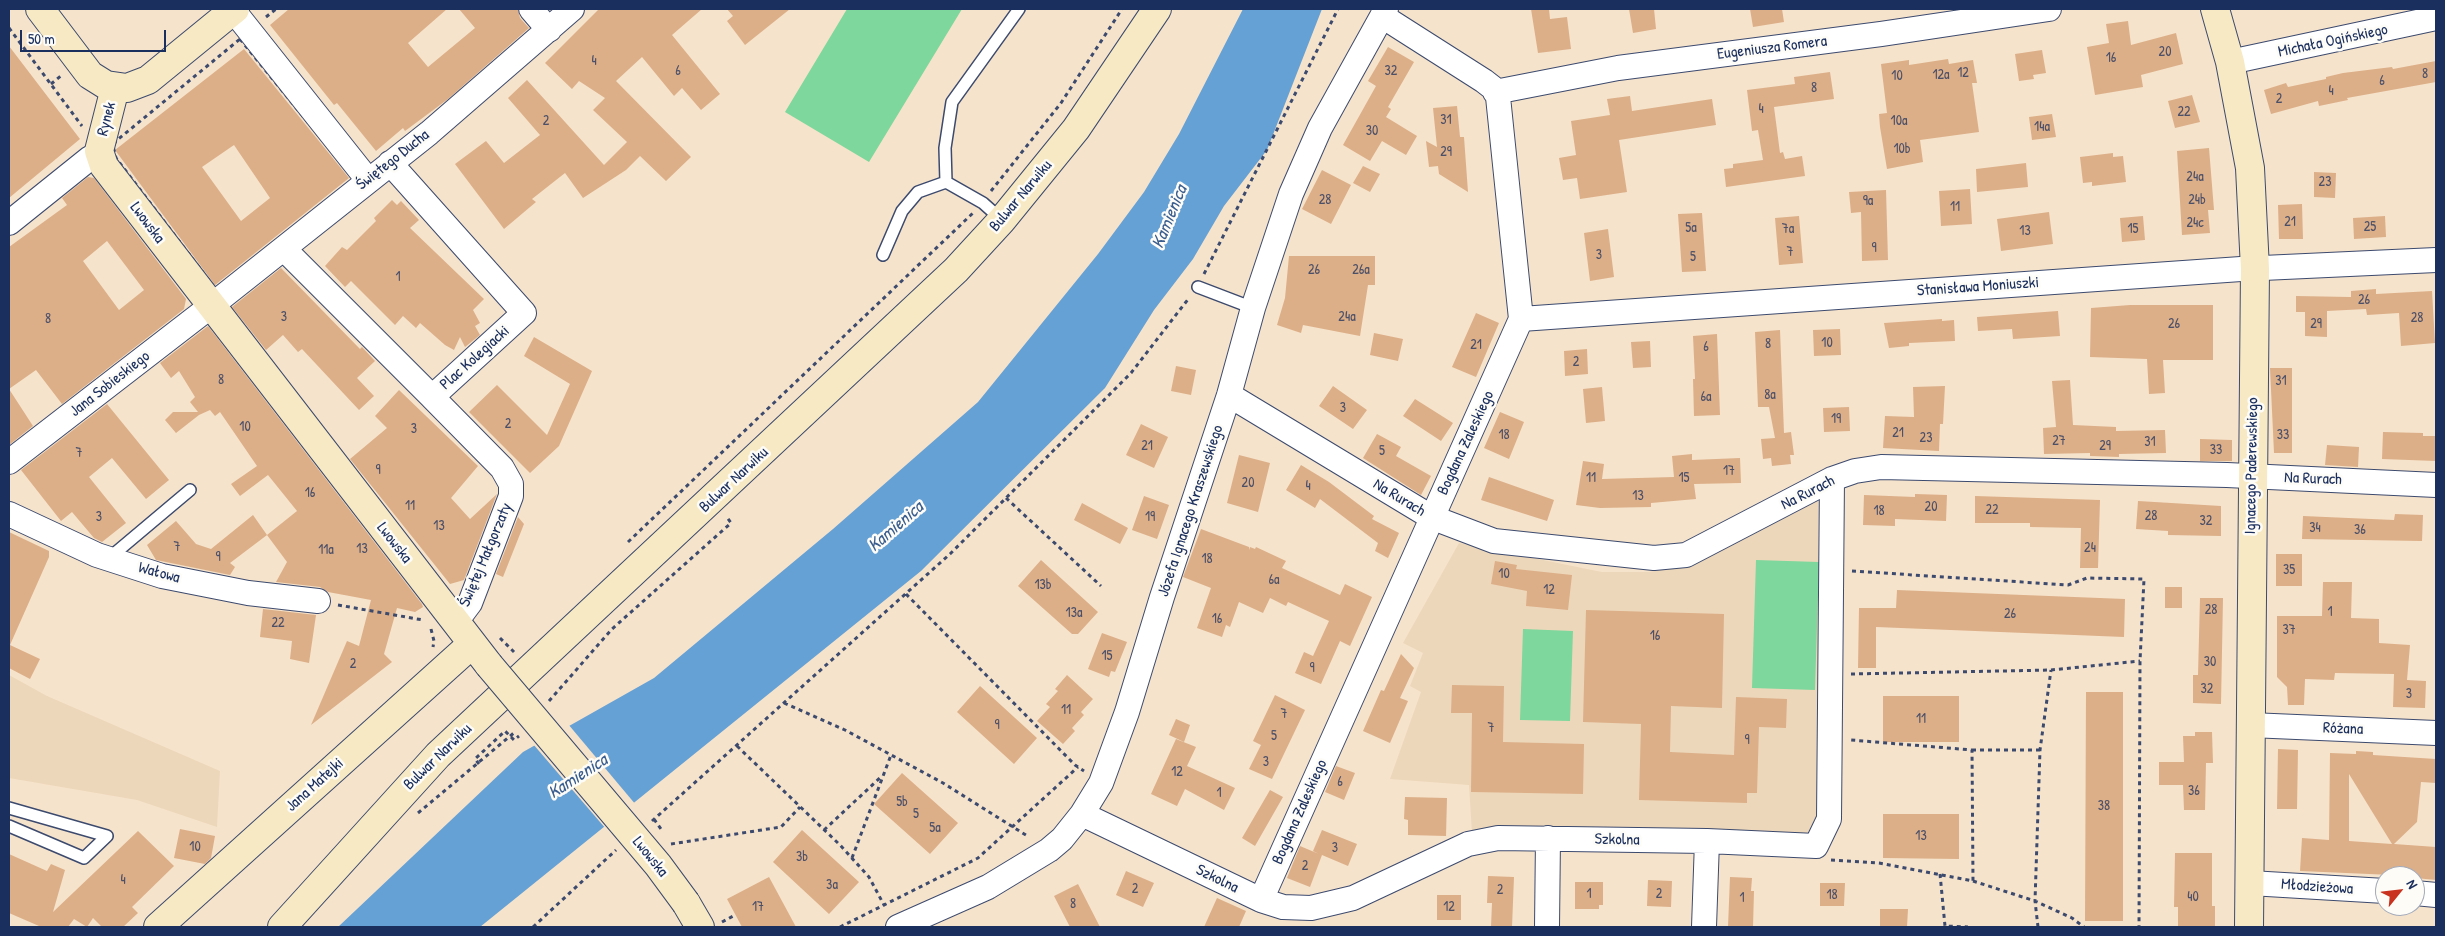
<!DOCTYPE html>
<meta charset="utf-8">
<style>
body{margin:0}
#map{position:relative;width:2445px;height:936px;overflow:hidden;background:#f6e3cb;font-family:"Patrick Hand",sans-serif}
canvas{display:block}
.frame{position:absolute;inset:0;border:10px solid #1b2f5e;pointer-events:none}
.north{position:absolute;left:2375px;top:866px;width:50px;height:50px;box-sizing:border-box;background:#fdfcf7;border:1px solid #a3aaba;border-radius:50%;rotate:61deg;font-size:14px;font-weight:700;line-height:20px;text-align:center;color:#1b2f5e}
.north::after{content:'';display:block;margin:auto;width:18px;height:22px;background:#c8321e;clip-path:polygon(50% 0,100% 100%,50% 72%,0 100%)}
.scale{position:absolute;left:20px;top:30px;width:146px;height:22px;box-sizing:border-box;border:2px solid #1b2f5e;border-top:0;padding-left:6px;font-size:15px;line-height:18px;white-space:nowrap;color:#1b2f5e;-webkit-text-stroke:4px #fdfcf7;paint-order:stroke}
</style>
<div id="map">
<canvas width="2445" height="936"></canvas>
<div class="frame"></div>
<div class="north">N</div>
<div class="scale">50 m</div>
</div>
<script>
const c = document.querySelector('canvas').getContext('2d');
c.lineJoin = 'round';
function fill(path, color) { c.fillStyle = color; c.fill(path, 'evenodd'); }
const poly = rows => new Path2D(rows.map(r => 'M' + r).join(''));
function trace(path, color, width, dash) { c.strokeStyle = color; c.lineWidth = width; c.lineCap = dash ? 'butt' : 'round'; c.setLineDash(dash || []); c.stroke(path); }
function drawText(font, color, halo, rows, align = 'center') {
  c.font = font + ' "Patrick Hand",sans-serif'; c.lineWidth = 5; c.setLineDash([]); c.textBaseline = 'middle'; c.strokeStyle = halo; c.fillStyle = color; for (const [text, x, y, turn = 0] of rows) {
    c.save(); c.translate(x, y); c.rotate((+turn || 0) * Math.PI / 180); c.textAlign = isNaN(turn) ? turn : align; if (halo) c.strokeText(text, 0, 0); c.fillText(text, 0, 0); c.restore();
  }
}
fill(poly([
 [1824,497,1821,815,1812,834,1804,836,1472,833,1469,785,1390,779,1421,692,1410,686,1423,653,1403,643,1459,543,1602,572,1649,572,1683,566],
 [9,675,47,696,220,771,217,827,137,800,9,778]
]), '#edd7ba');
fill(poly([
 [847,9,962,9,869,162,785,112],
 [1756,560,1819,562,1815,690,1752,688],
 [1523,629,1573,631,1570,721,1520,720]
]), '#7ed79c');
fill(poly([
 [1243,9,1322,9,1267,150,1224,206,1193,259,1154,310,1105,388,921,571,480,927,338,927,523,752,654,678,833,529,978,402,1098,254,1144,192,1179,134]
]), '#66a1d6');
fill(poly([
 [568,724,636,805,606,829,533,744]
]), '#f6e3cb');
fill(poly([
 [289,9,447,9,408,43,428,67,475,28,459,9,518,9,520,18,529,28,448,99,405,131,403,128,376,151,337,103,334,105,270,25],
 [599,9,702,9,672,35,720,94,701,110,682,88,674,96,642,57,616,81,691,157,666,181,640,156,626,170,583,198,565,173,532,199,536,202,504,229,455,164,486,141,504,163,540,135,508,98,527,80,604,165,627,142,593,110,605,98,579,81,572,89,545,63],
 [727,9,790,9,745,45,727,21,733,16],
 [1531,9,1549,9,1550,19,1567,17,1571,49,1538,53],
 [1629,9,1654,9,1656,29,1633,33],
 [1750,9,1782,9,1784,22,1753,27],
 [2128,21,2131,45,2176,33,2183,64,2141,75,2143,87,2095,95,2087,47,2109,43,2106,24],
 [9,46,80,139,9,198],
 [1388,47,1414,62,1388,107,1391,109,1386,117,1417,136,1406,155,1382,141,1370,161,1343,145,1376,86,1368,81],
 [244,49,349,178,215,285,115,150],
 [234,145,270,198,241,221,202,167],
 [2042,50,2046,73,2033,75,2034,79,2019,81,2015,54],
 [1948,59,1949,64,1973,60,1977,83,1972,83,1979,132,1920,140,1923,162,1887,169,1880,127,1879,114,1887,113,1881,64,1909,60,1909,65],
 [2436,61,2436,82,2347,98,2348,100,2319,106,2318,101,2271,114,2264,90,2286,83,2288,87,2326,79,2326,77,2343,73,2392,67,2393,69],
 [1830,72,1834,99,1774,107,1780,153,1783,152,1785,159,1802,156,1805,176,1726,187,1724,169,1733,168,1733,164,1763,160,1758,130,1752,131,1747,90,1795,84,1794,77],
 [2192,95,2200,122,2175,128,2168,101],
 [1630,96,1632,111,1712,99,1716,125,1619,140,1627,192,1580,199,1577,178,1563,180,1559,158,1576,155,1571,121,1610,115,1607,99],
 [1457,106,1460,137,1464,137,1468,192,1439,174,1438,166,1429,167,1426,141,1437,147,1433,108],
 [2052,114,2056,137,2032,140,2029,117],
 [2209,148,2214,210,2208,210,2210,233,2182,235,2177,151],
 [2113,153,2113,157,2123,156,2126,182,2092,186,2092,182,2083,183,2080,157],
 [2026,163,2028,187,1977,192,1976,169],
 [1363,166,1380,174,1370,192,1353,183],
 [1322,170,1351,185,1331,224,1302,209],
 [2314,172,2336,173,2335,198,2314,197],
 [88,177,94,178,186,299,184,309,62,404,36,370,9,389,9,247,67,205,62,198],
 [107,241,144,290,119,310,83,261],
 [1970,189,1972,224,1941,226,1939,191],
 [1886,190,1888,260,1862,261,1861,212,1851,213,1849,192],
 [392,200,397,205,401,201,419,220,410,228,484,299,473,310,480,323,475,326,480,335,465,347,460,337,454,350,445,345,420,323,416,328,403,316,395,325,351,281,345,287,325,266,342,247,347,250,376,221,374,218],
 [2302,204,2303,239,2279,239,2278,205],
 [2049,212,2053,244,2001,251,1997,219],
 [1702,213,1706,271,1682,272,1678,214],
 [1799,216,1803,263,1779,265,1775,218],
 [2143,216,2145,240,2122,242,2120,218],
 [2385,216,2386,237,2354,239,2353,218],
 [1608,229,1614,277,1590,281,1584,233],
 [1289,256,1375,256,1375,285,1368,285,1360,336,1303,325,1301,333,1277,325,1285,298],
 [281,268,360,349,362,347,375,361,357,378,374,396,359,410,302,349,298,352,283,335,266,350,232,307],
 [2376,289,2376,294,2432,291,2435,343,2401,346,2399,313,2367,315,2366,309,2327,311,2327,337,2305,336,2305,312,2296,312,2296,296,2351,297,2351,291],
 [2130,305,2213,305,2213,360,2163,360,2165,393,2149,394,2147,359,2090,357,2091,308],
 [2058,311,2060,336,2013,339,2012,329,1978,331,1977,317],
 [1476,313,1499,323,1476,377,1452,367],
 [1942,319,1942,321,1954,320,1955,341,1909,343,1909,346,1889,348,1884,323],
 [208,326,422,604,423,607,415,612,397,608,384,654,392,662,311,725,347,641,359,646,371,600,328,592,320,587,276,582,287,562,267,535,230,563,235,567,230,575,156,560,147,545,176,521,196,544,211,549,253,515,267,535,297,511,268,475,240,496,231,484,257,466,220,412,215,416,210,410,199,415,176,433,165,420,173,412,198,412,190,402,195,397,179,371,171,378,160,363],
 [1840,329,1841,355,1814,356,1813,330],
 [1780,330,1784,433,1791,432,1794,455,1790,455,1791,464,1772,466,1771,458,1763,459,1761,439,1775,438,1769,407,1758,407,1755,332],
 [1374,333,1403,339,1398,361,1370,355],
 [1717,334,1720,415,1694,416,1693,379,1695,379,1693,336],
 [534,337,592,371,559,446,530,473,469,412,497,385,547,435,570,384,524,356],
 [1650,341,1651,367,1633,368,1631,342],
 [1587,349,1588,374,1565,376,1564,351],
 [1176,366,1196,370,1191,395,1171,391],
 [2270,368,2292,368,2292,453,2274,453],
 [2070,380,2073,425,2116,427,2116,431,2165,430,2166,453,2119,454,2119,457,2090,456,2090,453,2044,454,2043,428,2056,427,2052,381],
 [1333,386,1367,410,1353,429,1319,406],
 [1945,386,1943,424,1940,424,1939,451,1883,448,1885,416,1914,417,1913,387],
 [1602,387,1605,421,1586,423,1583,389],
 [9,389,33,426,9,445],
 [399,390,478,466,451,498,470,519,497,494,464,580,450,584,350,459,387,428,375,416],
 [1415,399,1453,423,1441,441,1403,416],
 [107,404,169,480,146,499,112,458,89,477,126,523,102,542,94,538,72,512,61,521,21,470],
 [1849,407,1850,431,1824,432,1823,408],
 [1500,412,1524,422,1509,459,1484,448],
 [1141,424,1168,437,1154,468,1126,455],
 [2383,432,2423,433,2423,436,2436,436,2436,461,2382,459],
 [1377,434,1401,447,1396,456,1431,476,1421,495,1363,458],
 [2200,439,2232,440,2232,461,2200,461],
 [2327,445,2359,447,2358,467,2325,465],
 [1692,454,1692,460,1740,458,1741,483,1694,484,1696,499,1651,503,1651,507,1600,508,1576,505,1583,461,1604,464,1602,479,1674,477,1672,456],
 [1239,455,1270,463,1258,512,1227,503],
 [1301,465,1329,482,1374,516,1372,519,1399,533,1388,558,1375,551,1378,543,1320,499,1315,508,1286,490],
 [1489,477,1554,500,1547,521,1481,500],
 [1915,494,1947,495,1946,521,1895,519,1895,526,1863,525,1864,495,1915,497],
 [1144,496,1169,505,1157,539,1132,530],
 [1975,496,2100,500,2098,568,2080,568,2081,528,2030,527,2030,523,1975,523],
 [2138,501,2221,506,2221,536,2168,535,2168,531,2136,529],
 [1082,503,1128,528,1120,544,1074,520],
 [2395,514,2423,515,2422,541,2302,539,2303,516,2394,520],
 [518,517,524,524,503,577,496,574],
 [1201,529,1249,547,1249,550,1250,547,1255,549,1256,547,1286,561,1282,568,1340,595,1345,584,1372,597,1350,646,1340,641,1321,684,1295,673,1304,652,1313,656,1329,621,1288,602,1286,606,1270,598,1263,613,1239,602,1230,627,1226,625,1222,637,1197,628,1211,588,1183,577],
 [9,532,49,551,49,557,10,645,40,659,30,679,9,668],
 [2276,554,2302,554,2302,586,2276,586],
 [1041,560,1098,612,1078,634,1072,634,1018,586],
 [1495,561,1517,565,1516,569,1572,575,1568,610,1526,606,1527,591,1491,584],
 [2323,582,2352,582,2351,618,2379,619,2379,643,2410,645,2407,680,2426,681,2425,708,2393,707,2394,674,2335,673,2334,680,2305,679,2304,705,2288,705,2287,687,2277,677,2277,616,2322,616],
 [2165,587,2182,587,2182,608,2165,608],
 [1897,590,2125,599,2124,637,1876,627,1876,668,1858,668,1859,608,1896,608],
 [2200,598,2223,598,2221,704,2193,703,2193,675,2198,675],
 [263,609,316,615,309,663,290,659,292,641,260,637],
 [1586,610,1724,614,1722,708,1671,706,1670,752,1734,755,1736,697,1787,699,1786,728,1759,727,1757,793,1747,793,1747,803,1639,800,1641,724,1583,722],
 [1102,633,1127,642,1115,672,1111,671,1109,677,1088,669],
 [1401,654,1414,668,1400,698,1408,701,1390,743,1363,731,1381,690,1384,691],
 [1067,675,1093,699,1081,712,1084,715,1072,728,1075,731,1063,744,1037,721,1050,707,1046,704,1058,691,1055,689],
 [1452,685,1504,686,1503,742,1584,744,1583,794,1471,792,1472,713,1451,713],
 [980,686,1037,738,1014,764,957,712],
 [2086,692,2123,692,2123,921,2085,921],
 [1275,695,1305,710,1272,779,1249,769,1261,745,1253,741],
 [1883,696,1959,696,1959,742,1883,742],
 [1176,719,1190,725,1184,742,1169,735],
 [2195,732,2212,732,2213,763,2206,763,2205,810,2184,810,2183,785,2159,785,2159,762,2184,762,2183,736,2195,736],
 [1176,739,1196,747,1187,766,1235,788,1224,810,1185,789,1177,806,1151,794],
 [2278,749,2298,750,2297,809,2277,809],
 [2356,751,2373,752,2373,755,2436,759,2436,783,2421,782,2417,822,2394,844,2436,847,2436,880,2415,878,2415,876,2300,871,2302,838,2329,840,2330,753,2356,754],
 [2349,774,2392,844,2349,841],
 [1336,766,1355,773,1344,800,1325,792],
 [902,773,958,823,930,854,874,804],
 [1270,790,1283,797,1255,846,1242,838],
 [1405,797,1447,798,1446,836,1408,835,1408,820,1404,819],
 [1883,814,1959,814,1959,859,1883,858],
 [180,829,215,836,211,858,205,864,174,858],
 [802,830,859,882,829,914,773,862],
 [1322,830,1357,844,1348,866,1322,855,1310,887,1287,878,1300,846,1319,854,1313,851],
 [138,831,174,866,132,907,138,913,123,927,102,927,93,918,87,927,74,919,68,927,37,927,39,926,9,913,9,854,47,871,51,864,65,870,53,912],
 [2175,853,2212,853,2212,906,2215,906,2215,927,2178,927,2178,907,2174,907],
 [1126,871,1154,883,1143,907,1116,895],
 [1488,876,1514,877,1512,927,1491,927,1492,903,1487,903],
 [769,877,796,927,742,927,727,899],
 [1730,877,1752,878,1751,891,1754,891,1753,927,1728,927],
 [1648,880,1672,881,1671,907,1647,906],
 [1575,882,1603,882,1603,905,1599,905,1599,909,1575,909],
 [1820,883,1845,883,1844,906,1820,906],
 [1078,884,1100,927,1070,927,1054,896],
 [1437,895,1461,895,1461,920,1437,920],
 [1217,898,1246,911,1239,927,1204,927],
 [1880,909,1908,909,1907,927,1880,927]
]), '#dcaf88');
const lane = poly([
 [1002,220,983,203,946,182,945,148,952,102,1019,9],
 [883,255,902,211,918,192,946,182],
 [1198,287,1253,308],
 [108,559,190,490],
 [9,808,107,836,84,858,9,826]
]);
const street = poly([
 [531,9,549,30],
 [233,10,368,180],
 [2230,62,2436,18],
 [1495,92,1618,68,1881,34,2049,9],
 [9,223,90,158],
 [284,249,432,397,524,313,390,163],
 [1521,319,2241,269,2436,260],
 [1229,395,1431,517,1494,541,1654,558,1686,555,1832,479,1855,471,1881,467,2227,475,2436,485],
 [432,397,502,468,511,484,511,496,470,603,455,623],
 [9,462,211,306,429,133,572,9],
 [9,514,97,555,162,576,248,593,318,601],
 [2250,725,2436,733],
 [1082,814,1261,900,1283,907,1311,908,1353,898,1468,844,1498,838,1707,841,1816,846,1829,819,1832,479],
 [2250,883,2385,891],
 [2415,893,2436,895],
 [1261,900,1521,319,1498,97,1493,88,1484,81,1382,16],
 [898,927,988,887,1049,850,1062,839,1082,814,1101,783,1127,712,1162,597,1229,395,1253,308,1291,194,1320,128,1386,9],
 [1547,927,1548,838],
 [1704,927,1707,841]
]);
const secondary = poly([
 [40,9,90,75,106,85,127,88,148,80,235,9],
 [2215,9,2230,62,2250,168,2255,269,2249,927],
 [115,88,99,151,104,166,489,665],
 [686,903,700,927],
 [158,927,472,644],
 [282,927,438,755,956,270,1002,220,1076,129,1157,9]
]);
trace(lane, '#3c4a6e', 14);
trace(street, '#3c4a6e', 26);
trace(secondary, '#3c4a6e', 30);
trace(poly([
 [266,17,276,9],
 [9,28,82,126],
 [240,39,355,180,218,287,214,287,116,158,113,146,116,141,240,39],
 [51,84,62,75],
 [991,191,1061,103,1122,9],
 [1204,274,1338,9],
 [1006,498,1101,586],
 [628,542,973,213],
 [1852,571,2068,585,2087,578,2144,579,2140,661,2139,927],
 [906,594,1075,765,1084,771],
 [338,605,423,620],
 [431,629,434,641,433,647],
 [500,638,514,652],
 [1851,674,2051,670,2140,661],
 [549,701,612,629,731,523,726,516],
 [784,703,845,730,943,783,1029,837],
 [737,746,840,845,869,877,884,905],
 [1972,750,2040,750],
 [479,764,475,759,505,731,514,740,519,736],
 [418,813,515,732],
 [654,819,661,829],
 [652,821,950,554,1131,373,1189,298],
 [824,830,882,776],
 [671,844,781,827,800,807],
 [852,858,891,755],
 [1831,860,1879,863,1973,881,1972,750,1851,740],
 [1940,874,1945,926,1968,927],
 [1973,881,2035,901,2072,918,2084,927],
 [722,922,735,915],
 [533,927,616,850],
 [840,927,978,858,1078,767],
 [2038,927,2035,901,2040,750,2051,670]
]), '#3c4a6e', 3, [4, 4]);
trace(lane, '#fff', 11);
trace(street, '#fff', 24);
trace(secondary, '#f7e9c3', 28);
const secondaryBridge = poly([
 [489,665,658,865,686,903]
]);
trace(secondaryBridge, '#3c4a6e', 30, []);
trace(secondaryBridge, '#f7e9c3', 28);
drawText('14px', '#4b4f68', null, [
 ["20",2165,52],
 ["16",2111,58],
 ["4",594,61],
 ["6",678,71],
 ["32",1391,71],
 ["12",1963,73],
 ["8",2425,74],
 ["12a",1941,75],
 ["10",1897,76],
 ["6",2382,81],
 ["8",1814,88],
 ["4",2331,91],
 ["2",2279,99],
 ["4",1761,109],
 ["22",2184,112],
 ["31",1446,120],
 ["2",546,121],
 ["10a",1899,121],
 ["14a",2042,127],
 ["30",1372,131],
 ["10b",1902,149],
 ["29",1446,152],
 ["24a",2195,177],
 ["23",2325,182],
 ["28",1325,200],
 ["24b",2197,200],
 ["9a",1868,201],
 ["11",1955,207],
 ["21",2290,222],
 ["24c",2195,223],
 ["25",2370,227],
 ["5a",1691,228],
 ["7a",1788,229],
 ["15",2133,229],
 ["13",2025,231],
 ["9",1874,248],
 ["7",1790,252],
 ["3",1599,255],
 ["5",1693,257],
 ["26",1314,270],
 ["26a",1361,270],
 ["1",398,277],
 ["26",2364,300],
 ["3",284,317],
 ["24a",1347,317],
 ["28",2417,318],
 ["8",48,319],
 ["26",2174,324],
 ["29",2316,324],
 ["10",1827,343],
 ["8",1768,344],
 ["21",1476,345],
 ["6",1706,347],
 ["2",1576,362],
 ["8",221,380],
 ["31",2281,381],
 ["8a",1770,395],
 ["6a",1706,397],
 ["3",1343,408],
 ["19",1836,419],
 ["2",508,424],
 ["10",245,427],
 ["3",414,429],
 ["21",1898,433],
 ["18",1504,435],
 ["33",2283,435],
 ["23",1926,438],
 ["27",2059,441],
 ["31",2150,442],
 ["21",1147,446],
 ["29",2105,446],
 ["33",2216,450],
 ["5",1382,451],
 ["7",79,453],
 ["9",378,470],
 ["17",1729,471],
 ["11",1591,478],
 ["15",1684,478],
 ["20",1248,483],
 ["4",1308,486],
 ["16",310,493],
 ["13",1638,496],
 ["11",410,506],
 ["20",1931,507],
 ["22",1992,510],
 ["18",1879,511],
 ["28",2151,516],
 ["3",99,517],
 ["19",1150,517],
 ["32",2206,521],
 ["13",439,526],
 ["34",2315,528],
 ["36",2360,530],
 ["7",177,547],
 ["24",2090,548],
 ["13",362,549],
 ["11a",326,550],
 ["9",218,557],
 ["18",1207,559],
 ["35",2289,570],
 ["10",1504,574],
 ["6a",1274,580],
 ["13b",1043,585],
 ["12",1549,590],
 ["28",2211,610],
 ["1",2330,612],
 ["13a",1074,613],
 ["26",2010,614],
 ["16",1217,619],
 ["22",278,623],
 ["37",2289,630],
 ["16",1655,636],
 ["15",1107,656],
 ["30",2210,662],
 ["2",353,664],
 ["9",1312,668],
 ["32",2207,689],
 ["3",2409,694],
 ["11",1066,710],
 ["7",1284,714],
 ["11",1921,719],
 ["9",997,725],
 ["7",1491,728],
 ["5",1274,736],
 ["9",1747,740],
 ["3",1266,762],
 ["12",1177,772],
 ["6",1340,782],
 ["36",2194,791],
 ["1",1219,793],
 ["5b",902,802],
 ["38",2104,806],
 ["5",916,814],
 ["5a",935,828],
 ["13",1921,836],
 ["10",195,847],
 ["3",1335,848],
 ["3b",802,857],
 ["2",1305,866],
 ["4",123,880],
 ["3a",832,885],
 ["2",1135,889],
 ["2",1500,890],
 ["1",1589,894],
 ["2",1659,894],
 ["18",1832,895],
 ["40",2193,897],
 ["1",1742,898],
 ["8",1073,904],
 ["17",758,907],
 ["12",1449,907]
]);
drawText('16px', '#1b2f5e', '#fdfcf7', [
 ["Michała Ogińskiego",2333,41,-12],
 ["Eugeniusza Romera",1772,48,-7],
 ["Rynek",107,119,-75],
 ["Świętego Ducha",393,160,-38],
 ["Bulwar Narwiku",1021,196,-50],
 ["Lwowska",147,223,53],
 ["Stanisława Moniuszki",1978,287,-4],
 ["Plac Kolegiacki",475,358,-42],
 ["Jana Sobieskiego",110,384,-38],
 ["Bogdana Zaleskiego",1466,443,-65],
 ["Ignacego Paderewskiego",2252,466,-89],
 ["Na Rurach",2313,479,2],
 ["Bulwar Narwiku",734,480,-43],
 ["Na Rurach",1808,493,-27],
 ["Na Rurach",1399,498,31],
 ["Józefa Ignacego Kraszewskiego",1191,511,-72],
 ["Lwowska",394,543,52],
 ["Świętej Małgorzaty",486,555,-67],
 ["Wałowa",159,573,15],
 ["Różana",2343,729,2],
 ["Bulwar Narwiku",438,757,-44],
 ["Jana Matejki",315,785,-42],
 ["Bogdana Zaleskiego",1300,812,-66],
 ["Szkolna",1617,840,1],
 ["Lwowska",650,857,51],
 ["Szkolna",1217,879,26],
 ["Młodzieżowa",2317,887,4]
]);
drawText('italic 18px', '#395d8e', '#fdfcf7', [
 ["Kamienica",1170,217,-68],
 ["Kamienica",896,527,-41],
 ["Kamienica",578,777,-33]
]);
</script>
